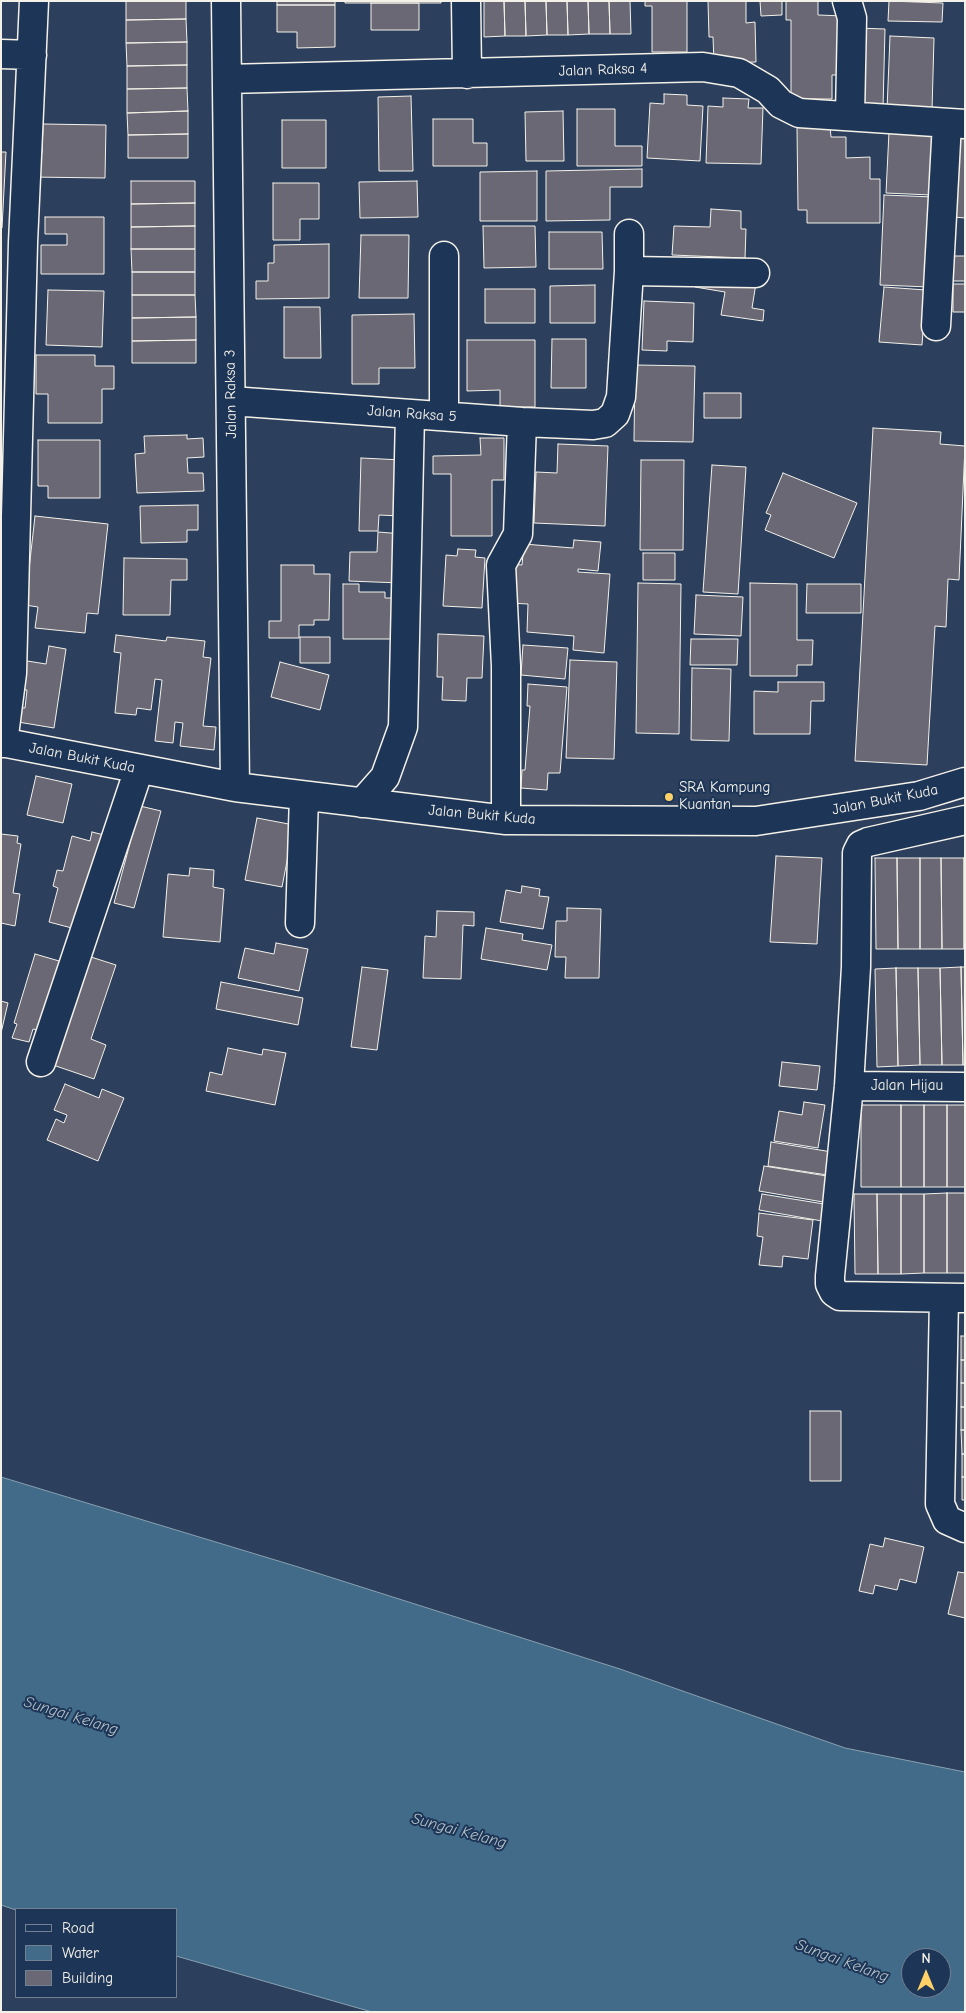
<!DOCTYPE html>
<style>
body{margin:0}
#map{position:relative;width:966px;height:2013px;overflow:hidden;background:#2c3f5d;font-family:"Comic Neue",sans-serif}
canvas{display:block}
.frame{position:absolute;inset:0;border:2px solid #f4f1e8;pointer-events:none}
.legend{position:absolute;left:15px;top:1908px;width:162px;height:90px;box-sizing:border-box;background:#1d3557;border:1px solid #738091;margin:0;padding:6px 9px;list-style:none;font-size:15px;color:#f4f1e8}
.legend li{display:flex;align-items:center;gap:10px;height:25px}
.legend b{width:25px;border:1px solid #738091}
.north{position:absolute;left:901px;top:1948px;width:50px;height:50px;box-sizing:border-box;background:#1d3557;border:1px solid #738091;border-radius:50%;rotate:0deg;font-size:14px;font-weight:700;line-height:20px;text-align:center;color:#f4f1e8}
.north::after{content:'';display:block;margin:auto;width:18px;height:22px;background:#ffd166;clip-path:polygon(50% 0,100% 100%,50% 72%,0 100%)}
</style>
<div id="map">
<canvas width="966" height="2013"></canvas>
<div class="frame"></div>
<ul class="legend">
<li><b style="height:6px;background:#1d3557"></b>Road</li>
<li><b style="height:14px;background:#416b89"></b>Water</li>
<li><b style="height:14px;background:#6a6874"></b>Building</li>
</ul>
<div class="north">N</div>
</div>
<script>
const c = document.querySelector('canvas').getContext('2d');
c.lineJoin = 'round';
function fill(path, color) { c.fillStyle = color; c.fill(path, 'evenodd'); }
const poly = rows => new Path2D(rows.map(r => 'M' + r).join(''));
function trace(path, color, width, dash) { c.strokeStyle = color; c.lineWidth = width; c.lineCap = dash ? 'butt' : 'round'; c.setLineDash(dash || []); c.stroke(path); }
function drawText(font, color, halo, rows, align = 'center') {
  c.font = font + ' "Comic Neue",sans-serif'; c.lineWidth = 4; c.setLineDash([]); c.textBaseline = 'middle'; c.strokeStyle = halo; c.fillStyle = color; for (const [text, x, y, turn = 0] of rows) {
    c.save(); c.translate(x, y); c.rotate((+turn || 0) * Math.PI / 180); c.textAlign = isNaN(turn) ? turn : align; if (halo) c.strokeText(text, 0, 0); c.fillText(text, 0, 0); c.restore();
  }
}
const water = poly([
 [1,1477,295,1566,620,1669,845,1748,965,1772,965,2012,372,2012,176,1956,176,1909,16,1910,1,1905,1,1477],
 [911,1958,941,1958,941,1988,911,1988,911,1958]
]);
fill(water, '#416b89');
trace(water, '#89a1af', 1);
const building = poly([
 [126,1,186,1,186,19,126,20,126,1],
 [277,1,335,1,335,5,277,5,277,1],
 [345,1,441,1,441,3,345,3,345,1],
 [484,1,504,1,505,36,484,37,484,1],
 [504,1,525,1,526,36,505,36,504,1],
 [525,1,546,1,547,35,526,36,525,1],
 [546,1,567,1,568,35,547,35,546,1],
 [567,1,588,1,589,34,568,35,567,1],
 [588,1,609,1,610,34,589,34,588,1],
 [609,1,630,1,631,34,610,34,609,1],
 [645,1,687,1,687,52,652,52,652,6,645,6,645,1],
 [708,1,746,1,746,23,755,22,756,62,714,63,713,37,709,37,708,1],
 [760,1,782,1,782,15,761,16,760,1],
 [786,1,818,1,818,15,845,16,845,75,832,75,832,99,791,99,791,20,786,20,786,1],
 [889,1,943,3,942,22,888,21,889,1],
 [371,3,419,3,419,30,371,30,371,3],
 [277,5,335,5,335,47,297,48,297,32,277,32,277,5],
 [186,19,187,42,126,43,126,20,186,19],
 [857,28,885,29,883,108,855,107,857,28],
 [890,36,934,38,932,111,887,110,890,36],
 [187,42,187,65,127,66,126,43,187,42],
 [187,65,187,88,127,89,127,66,187,65],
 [187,88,188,111,127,113,127,89,187,88],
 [664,94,687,95,687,105,703,106,700,161,647,158,650,103,664,104,664,94],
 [411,96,413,171,379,171,378,97,411,96],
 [723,98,749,99,748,108,763,108,761,164,706,163,708,106,723,107,723,98],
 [577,109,615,109,615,146,642,146,642,166,577,166,577,109],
 [188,111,188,134,128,135,127,113,188,111],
 [563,111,564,161,526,161,525,112,563,111],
 [433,119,473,119,473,143,487,143,487,166,433,166,433,119],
 [282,120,326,120,326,168,282,168,282,120],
 [43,124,106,125,105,178,31,177,32,153,42,153,43,124],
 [797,126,830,126,831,137,846,137,846,158,870,157,870,179,880,179,880,223,807,223,807,210,798,210,797,126],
 [889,132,934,135,931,195,886,193,889,132],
 [188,134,188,158,128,158,128,135,188,134],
 [958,137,965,137,965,218,954,217,958,137],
 [1,152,6,152,2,228,1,228,1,152],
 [642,169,642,187,610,187,610,220,546,221,546,171,642,169],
 [537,171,537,221,480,221,480,172,537,171],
 [131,181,195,181,195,203,131,204,131,181],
 [417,181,418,217,360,218,359,182,417,181],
 [273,183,319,183,319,219,300,219,300,240,273,240,273,183],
 [884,195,934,197,929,287,880,285,884,195],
 [195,203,195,226,131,227,131,204,195,203],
 [711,209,741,211,741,229,746,229,745,258,672,255,674,226,710,227,711,209],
 [45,217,104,217,104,274,41,274,41,245,67,245,67,234,45,234,45,217],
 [195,226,195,249,131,249,131,227,195,226],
 [483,226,535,226,536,267,484,268,483,226],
 [549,232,602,232,603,269,549,269,549,232],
 [361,235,409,235,408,298,359,298,361,235],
 [329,244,329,298,256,299,256,281,268,281,268,263,274,263,274,245,329,244],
 [131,249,195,249,195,272,132,272,131,249],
 [943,256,965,256,965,281,943,281,943,256],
 [698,268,757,277,752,308,764,310,763,321,721,315,725,292,695,287,698,268],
 [132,272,195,272,195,295,132,295,132,272],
 [953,284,965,284,965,312,953,312,953,284],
 [595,285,595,323,550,323,550,286,595,285],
 [884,287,926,290,922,345,879,342,884,287],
 [485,289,535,289,535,323,485,323,485,289],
 [48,290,104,291,102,347,46,345,48,290],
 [132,295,195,295,196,317,132,318,132,295],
 [644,301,694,303,693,342,667,341,667,351,642,350,644,301],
 [284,307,320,307,321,358,284,358,284,307],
 [414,314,415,368,379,368,379,384,352,384,352,315,414,314],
 [196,317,196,340,132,341,132,318,196,317],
 [552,339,586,339,586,388,551,388,552,339],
 [196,340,196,363,132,363,132,341,196,340],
 [467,340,535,340,535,407,500,407,500,390,467,391,467,340],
 [36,355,95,355,95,366,114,366,114,389,102,389,102,423,48,423,48,394,36,394,36,355],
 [635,365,695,366,693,442,634,441,635,365],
 [704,393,741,393,741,418,704,418,704,393],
 [873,428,941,432,940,444,965,446,959,580,948,579,946,627,935,626,927,765,855,761,873,428],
 [187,435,187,439,203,438,204,457,187,458,188,473,203,473,204,491,137,493,135,454,145,453,144,436,187,435],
 [480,438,504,438,504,480,492,480,492,536,451,536,451,474,433,474,433,456,481,455,480,438],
 [38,440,100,440,100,498,48,498,48,486,38,486,38,440],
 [558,444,608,446,605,526,534,523,536,472,557,473,558,444],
 [361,458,402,460,400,516,379,515,378,531,359,531,361,458],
 [641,460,684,460,683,550,640,550,641,460],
 [712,465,746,467,738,594,703,592,712,465],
 [783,473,857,503,834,558,765,530,771,515,766,513,783,473],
 [198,505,198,530,187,530,187,542,141,543,140,506,198,505],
 [35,516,108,524,98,614,87,613,85,633,35,628,38,607,25,605,35,516],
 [378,532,403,534,401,583,349,581,350,552,377,552,378,532],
 [574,540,601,542,598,571,578,569,578,572,610,574,604,653,573,650,574,636,527,632,528,604,490,602,493,563,522,565,524,544,573,548,574,540],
 [458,549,476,550,475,557,485,558,482,608,443,606,446,555,457,556,458,549],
 [643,553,675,553,675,580,643,580,643,553],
 [124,558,187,559,187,580,171,580,170,615,123,615,124,558],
 [281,565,314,565,314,574,330,574,329,620,314,620,314,625,299,625,299,638,269,638,269,621,281,621,281,565],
 [638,583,681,584,679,734,636,733,638,583],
 [750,583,797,584,797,640,813,640,812,665,797,665,797,676,750,676,750,583],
 [343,584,359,584,359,592,385,592,385,598,403,598,403,639,343,639,343,584],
 [807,584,861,584,861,613,806,613,807,584],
 [696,595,743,597,741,636,694,634,696,595],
 [438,634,484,636,482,678,467,678,466,701,442,700,443,677,437,677,438,634],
 [116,635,166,641,167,637,205,641,203,657,211,658,203,726,216,727,214,750,180,746,183,723,175,722,173,743,155,741,162,680,155,679,151,710,137,708,136,715,115,713,121,653,114,652,116,635],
 [300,637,330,637,330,663,300,663,300,637],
 [691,639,738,639,737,665,690,665,691,639],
 [523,645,568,648,565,679,521,675,523,645],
 [49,646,66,649,54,728,12,721,14,707,25,708,27,690,17,689,21,660,46,664,49,646],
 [570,660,617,662,614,759,566,758,570,660],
 [280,662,329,675,320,710,271,697,280,662],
 [692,668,731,669,729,741,691,740,692,668],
 [778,682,824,682,824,701,811,701,810,734,754,734,754,691,778,692,778,682],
 [528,684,567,687,560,773,548,773,547,790,521,788,522,770,525,770,530,706,527,706,528,684],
 [36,776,72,784,63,823,27,815,36,776],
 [140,806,161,811,134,908,114,903,140,806],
 [257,818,294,825,282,887,245,880,257,818],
 [92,832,108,836,87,932,49,922,58,888,53,886,57,870,63,871,72,836,90,841,92,832],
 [1,834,18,836,17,843,21,844,13,893,20,894,15,926,1,923,1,834],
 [776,856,822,858,817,944,770,942,776,856],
 [875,858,897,858,898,949,876,949,875,858],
 [897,858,920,858,920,949,898,949,897,858],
 [920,858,941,858,942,949,920,949,920,858],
 [941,858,964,858,964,949,942,949,941,858],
 [964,858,965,858,965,949,964,949,964,858],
 [190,868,214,870,213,887,224,889,220,942,163,937,168,874,189,876,190,868],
 [522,886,540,889,539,896,549,897,543,929,500,922,506,890,521,893,522,886],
 [567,908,601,909,599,978,565,978,566,957,555,957,556,921,567,921,567,908],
 [437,911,474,912,474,926,463,925,461,979,423,978,425,936,436,937,437,911],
 [486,928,523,934,522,940,552,945,547,970,481,959,486,928],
 [276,943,308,949,299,991,238,978,245,948,274,954,276,943],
 [35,954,66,963,45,1032,33,1029,29,1042,12,1038,17,1024,14,1023,35,954],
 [91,957,116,965,91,1039,106,1045,94,1079,53,1065,91,957],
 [362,967,388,970,377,1050,351,1047,362,967],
 [961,967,963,1065,942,1065,940,968,961,967],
 [961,967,965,967,965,1065,963,1065,961,967],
 [896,968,898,1066,877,1067,875,969,896,968],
 [896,968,918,968,920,1065,898,1066,896,968],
 [918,968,940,968,942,1065,920,1065,918,968],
 [221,982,303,998,298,1025,216,1009,221,982],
 [1,1001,8,1003,1,1033,1,1001],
 [228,1048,262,1055,263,1049,286,1053,275,1105,206,1091,210,1072,222,1075,228,1048],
 [782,1062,820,1066,817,1090,779,1086,782,1062],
 [65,1084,99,1098,102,1089,124,1098,98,1161,47,1140,56,1119,64,1123,67,1115,54,1110,65,1084],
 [804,1102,825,1105,818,1148,774,1141,779,1111,802,1115,804,1102],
 [861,1105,901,1105,901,1187,861,1187,861,1105],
 [901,1105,924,1105,924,1187,901,1187,901,1105],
 [924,1105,947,1105,947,1187,924,1187,924,1105],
 [947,1105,965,1105,965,1187,947,1187,947,1105],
 [771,1142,838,1153,834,1176,768,1166,771,1142],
 [764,1166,827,1176,823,1202,759,1191,764,1166],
 [947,1193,965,1193,965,1273,947,1273,947,1193],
 [947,1193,947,1273,924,1273,924,1194,947,1193],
 [762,1194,824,1204,822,1221,759,1210,762,1194],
 [854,1194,877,1194,878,1274,855,1274,854,1194],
 [877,1194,901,1194,901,1274,878,1274,877,1194],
 [901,1194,924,1194,924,1273,901,1274,901,1194],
 [759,1213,813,1220,808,1259,783,1256,782,1267,759,1265,763,1237,757,1236,759,1213],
 [961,1336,965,1336,965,1360,961,1360,961,1336],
 [961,1360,965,1360,965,1383,961,1383,961,1360],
 [961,1383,965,1383,965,1407,961,1407,961,1383],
 [961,1407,965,1407,965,1430,961,1430,961,1407],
 [810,1411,841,1411,841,1481,810,1481,810,1411],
 [961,1430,965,1430,965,1454,962,1454,961,1430],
 [962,1454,965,1454,965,1477,962,1477,962,1454],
 [962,1477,965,1477,965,1500,962,1500,962,1477],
 [885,1538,924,1547,916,1583,900,1579,897,1590,875,1585,873,1594,859,1591,870,1544,883,1547,885,1538],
 [958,1572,965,1573,965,1618,948,1614,958,1572]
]);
fill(building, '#6a6874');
trace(building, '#f4f1e8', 1);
const minor = poly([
 [226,1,235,787],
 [466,1,467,74],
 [847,1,852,18,850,116],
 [1,54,32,55],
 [227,79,703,67,739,73,768,90,781,104,799,113,965,124],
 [444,256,444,416],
 [629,271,755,273],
 [936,326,947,123],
 [231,401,522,422,593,425,605,423,615,414,621,397,629,271,629,234],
 [1,742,235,787,506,820,756,821,919,796,965,782],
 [3,743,12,673,23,243,34,1],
 [362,803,385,777,403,727,410,414],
 [506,820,506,666,501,565,518,534,522,422],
 [965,820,868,842,861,845,857,853,856,967,849,1086,830,1276,830,1284,834,1292,840,1296,965,1298],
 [300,923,304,796],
 [41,1062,139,769],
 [849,1086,965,1087],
 [944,1298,940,1504,947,1520,965,1528]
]);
trace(minor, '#f4f1e8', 31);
trace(minor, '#1d3557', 28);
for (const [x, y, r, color] of [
 [669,797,5,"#ffd166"]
]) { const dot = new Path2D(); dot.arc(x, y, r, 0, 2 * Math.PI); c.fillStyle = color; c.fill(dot); trace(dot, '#1d3557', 2); }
drawText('15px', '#f4f1e8', '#1d3557', [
 ["Jalan Raksa 4",603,70,-2],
 ["Jalan Raksa 3",231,394,-91],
 ["Jalan Raksa 5",412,414,4],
 ["Jalan Bukit Kuda",82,758,11],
 ["Jalan Bukit Kuda",885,800,-11],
 ["Jalan Bukit Kuda",482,815,5],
 ["Jalan Hijau",907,1086]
]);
drawText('15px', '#f4f1e8', '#1d3557', [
 ["SRA Kampung",679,788],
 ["Kuantan",679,805]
], 'left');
drawText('italic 16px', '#b5c2c7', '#1d3557', [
 ["Sungai Kelang",71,1716,17],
 ["Sungai Kelang",459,1831,15],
 ["Sungai Kelang",842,1961,20]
]);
</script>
